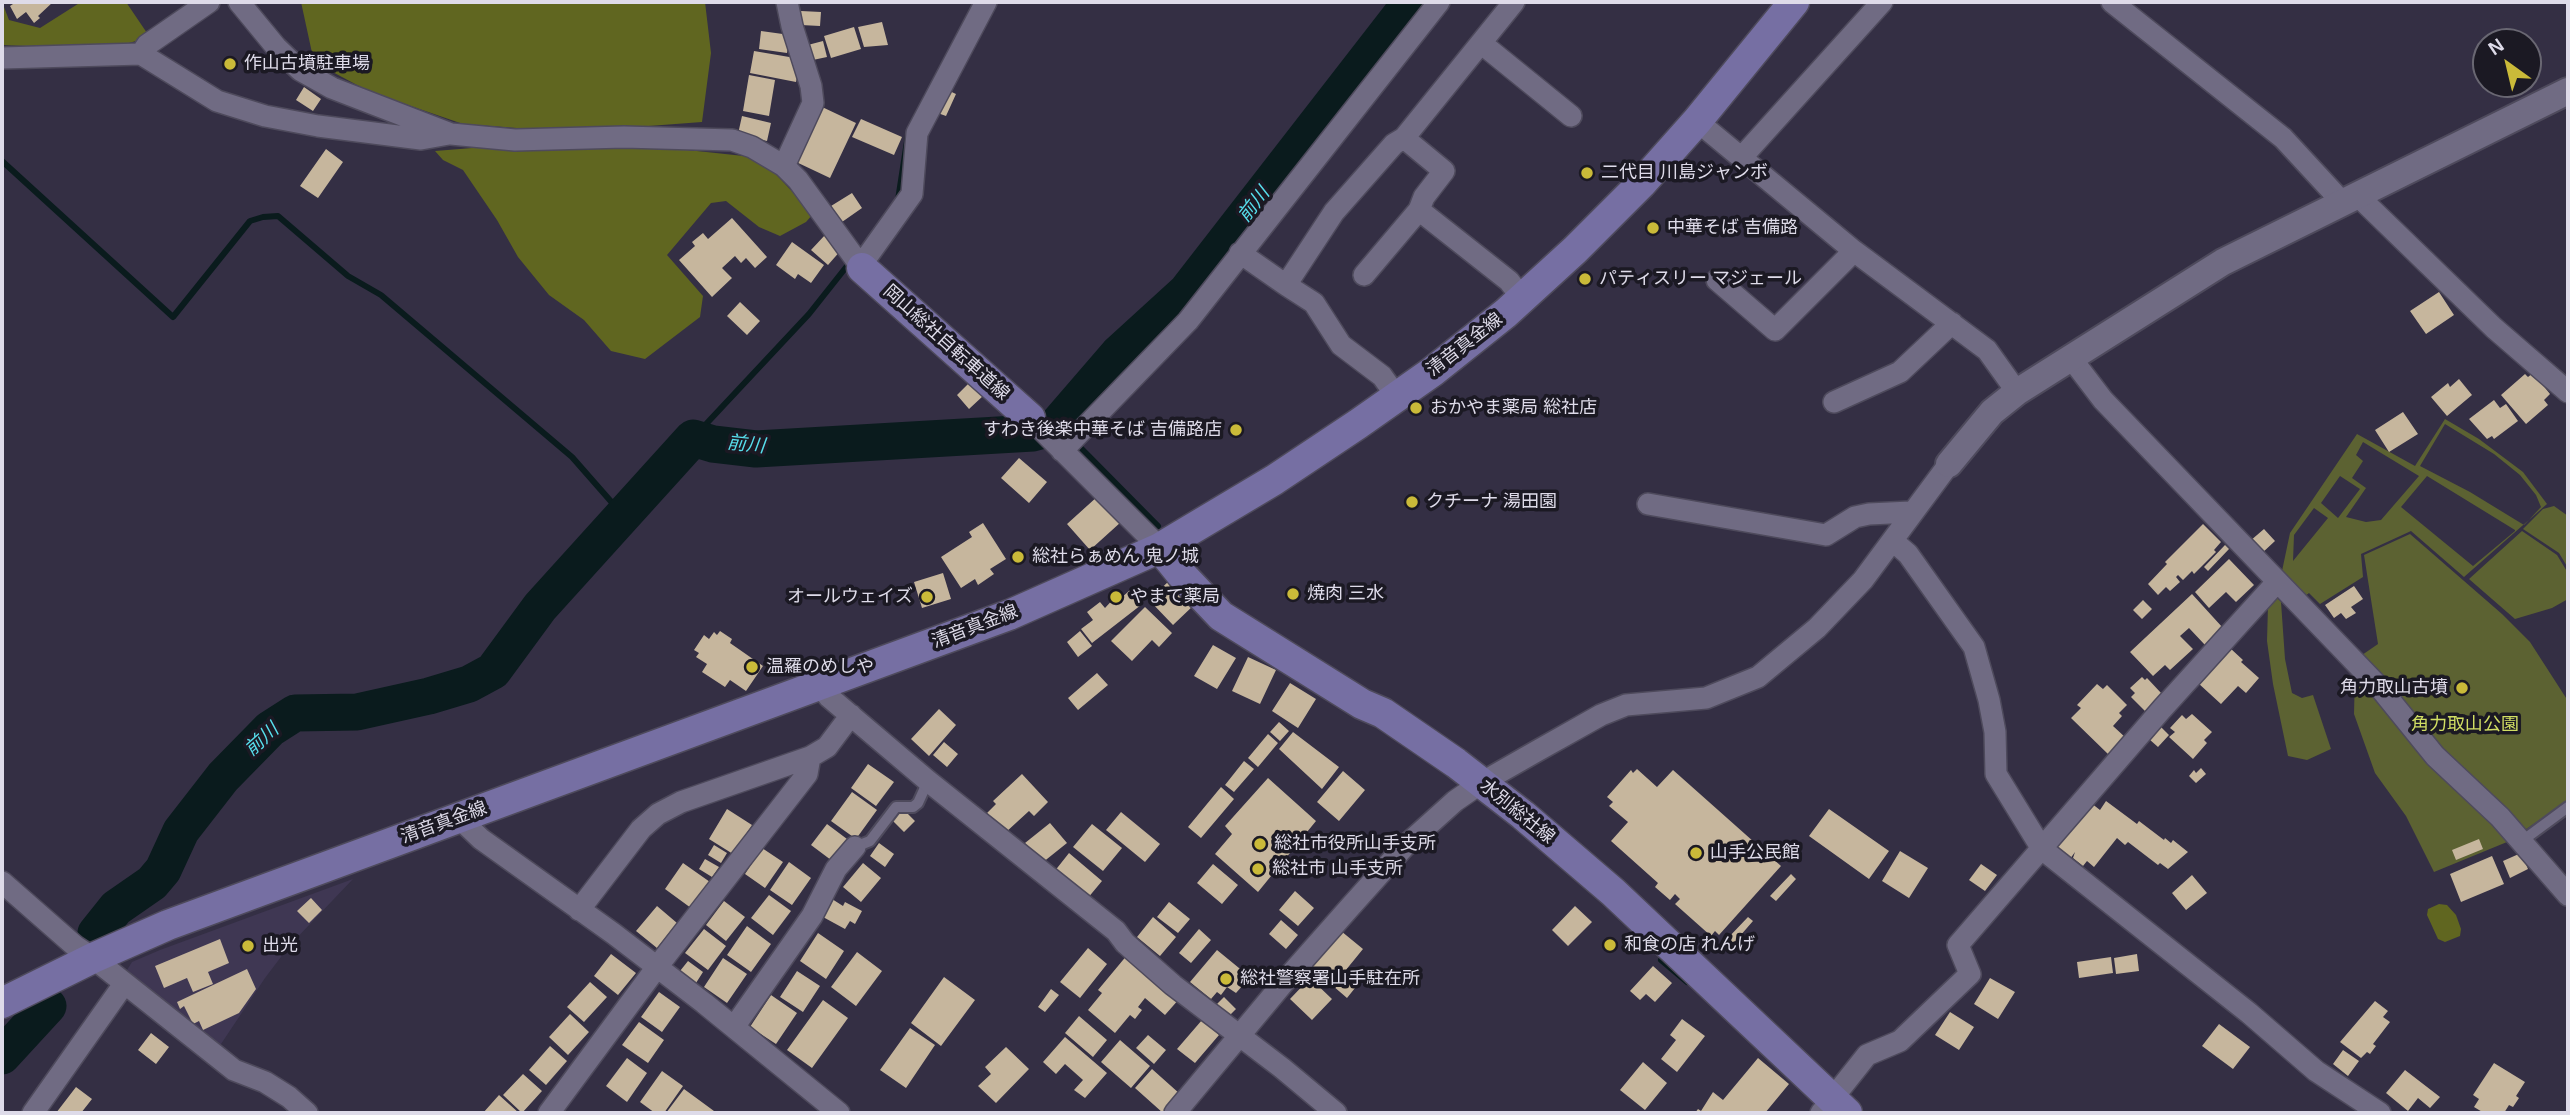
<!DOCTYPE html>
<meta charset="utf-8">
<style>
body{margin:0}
#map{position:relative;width:2570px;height:1115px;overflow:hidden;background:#342f44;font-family:Helvetica,sans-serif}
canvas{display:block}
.frame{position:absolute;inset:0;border:4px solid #dedbe9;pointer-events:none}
.north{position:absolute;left:2472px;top:28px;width:70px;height:70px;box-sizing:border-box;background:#1b1923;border:2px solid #696772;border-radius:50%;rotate:326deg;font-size:19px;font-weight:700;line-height:28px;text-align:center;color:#dedbe9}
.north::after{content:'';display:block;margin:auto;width:24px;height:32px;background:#caba39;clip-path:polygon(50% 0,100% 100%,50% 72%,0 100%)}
</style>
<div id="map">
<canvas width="2570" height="1115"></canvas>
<div class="frame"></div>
<div class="north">N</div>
</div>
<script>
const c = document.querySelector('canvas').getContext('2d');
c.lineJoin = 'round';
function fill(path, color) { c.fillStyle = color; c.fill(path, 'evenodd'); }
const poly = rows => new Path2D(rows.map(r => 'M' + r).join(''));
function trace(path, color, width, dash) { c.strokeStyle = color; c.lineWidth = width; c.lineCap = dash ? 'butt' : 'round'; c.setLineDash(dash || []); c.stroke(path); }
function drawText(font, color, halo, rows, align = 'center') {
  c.font = font + ' Helvetica,"Noto Sans JP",sans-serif'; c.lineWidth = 7; c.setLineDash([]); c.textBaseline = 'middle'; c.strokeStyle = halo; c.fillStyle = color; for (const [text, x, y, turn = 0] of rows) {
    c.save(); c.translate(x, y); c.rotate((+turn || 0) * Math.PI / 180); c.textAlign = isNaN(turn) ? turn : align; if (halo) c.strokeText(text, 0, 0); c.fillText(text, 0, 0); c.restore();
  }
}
fill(poly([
 [353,879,290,945,265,978,217,1050,127,970,132,962,160,950]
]), '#3f3753');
fill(poly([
 [2445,419,2479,439,2523,472,2547,504,2464,577,2411,531,2361,554,2363,577,2320,604,2309,593,2304,597,2282,571,2290,533,2357,434,2415,466],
 [2445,424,2494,454,2520,475,2536,495,2541,507,2526,523,2524,525,2470,492,2420,466],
 [2363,442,2419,476,2381,520,2366,522,2346,517,2366,488,2352,478,2363,461,2356,455],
 [2340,476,2360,489,2338,518,2321,503],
 [2427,476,2515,530,2515,531,2473,566,2401,507],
 [2314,508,2328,518,2293,561,2294,535],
 [2554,506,2568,516,2568,568,2559,553,2523,529,2543,509],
 [2522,531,2557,555,2568,573,2568,599,2552,608,2515,619,2469,579],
 [2410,534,2502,614,2530,642,2568,701,2568,801,2507,842,2434,872,2406,816,2375,773,2354,714,2355,673,2362,655,2378,644,2364,555],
 [2277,598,2281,602,2285,659,2292,693,2302,698,2313,695,2331,749,2307,760,2288,756,2273,684,2267,641,2268,606,2271,599]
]), '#5c6232');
fill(poly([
 [2,2,9,20,40,28,81,2,126,2,147,33,136,41,122,45,48,47,2,45],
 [301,2,705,2,711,53,702,122,569,132,463,124,370,92,314,62],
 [641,145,753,157,773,171,813,214,806,222,780,236,759,227,726,201,711,203,667,255,703,296,700,317,645,359,611,351,584,320,549,295,518,257,497,220,463,170,443,160,435,151,485,147],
 [2439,904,2447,905,2456,915,2461,929,2460,936,2445,942,2438,939,2427,915,2428,909]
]), '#606620');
trace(poly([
 [2,161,173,317,250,221,263,217,278,216,348,276,381,295,572,457,622,514],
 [898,200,908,135],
 [1060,420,1067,434,1158,526],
 [693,438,809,314,851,261],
 [1661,960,1687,982]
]), '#0a1b1d', 6);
trace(poly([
 [96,933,116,908,152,883,163,870,181,831,223,777,270,729,295,713,357,712,429,696,469,684,493,671,540,607,693,438,713,444,756,449,1033,433,1055,427,1118,354,1186,292,1411,2],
 [2,1056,48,1006]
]), '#0a1b1d', 37);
fill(poly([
 [16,2,53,2,38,16,40,18,34,23,26,12,17,19,10,6],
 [801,11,821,12,820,26,801,25],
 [882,22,888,45,864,47,858,27],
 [854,27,861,49,831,58,824,36],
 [761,31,790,35,787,53,759,49],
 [823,41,827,57,808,61,804,46],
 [754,51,801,59,796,82,750,73],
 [749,75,775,80,769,116,743,111],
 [304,87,321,99,313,111,296,100],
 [943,88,956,94,946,116,932,111],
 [820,106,856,123,830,178,794,161],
 [742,116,771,123,767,141,738,134],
 [861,119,902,137,894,155,852,137],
 [326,149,343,162,318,198,300,186],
 [852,193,862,208,842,222,831,206],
 [732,218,767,257,755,268,746,258,741,263,735,256,722,268,732,278,712,297,679,260,695,246,692,242,703,233,708,239],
 [825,235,842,249,828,265,811,250],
 [792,242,824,265,811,283,798,274,795,279,776,265],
 [2439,292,2454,315,2426,334,2410,311],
 [740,302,760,321,747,335,727,316],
 [2533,373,2550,394,2544,400,2548,405,2526,424,2501,395,2525,374,2528,377],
 [2459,379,2472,395,2447,416,2431,397,2448,383,2450,387],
 [970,382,983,396,969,409,957,395],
 [2494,400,2500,408,2506,404,2518,421,2494,439,2492,436,2487,439,2469,419],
 [2403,412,2418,434,2389,452,2375,430],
 [1019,458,1047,482,1029,503,1001,478],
 [1098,496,1121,522,1090,550,1067,524],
 [983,523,1006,559,990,569,994,574,978,585,975,579,961,588,941,557,972,537,969,532],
 [2203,524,2221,542,2214,550,2216,552,2194,574,2192,571,2183,580,2178,575,2176,577,2180,582,2170,591,2166,587,2158,595,2148,584,2167,564,2165,562],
 [2264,529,2275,541,2261,554,2250,541],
 [2225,545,2229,549,2208,571,2204,567],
 [2229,559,2254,585,2236,602,2226,592,2209,608,2195,592],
 [943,573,951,599,922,608,914,582],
 [1170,580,1194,605,1173,625,1149,600],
 [2354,586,2363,599,2351,607,2356,613,2346,619,2341,613,2334,618,2325,605],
 [1130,590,1141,605,1092,643,1081,629,1093,620,1087,612,1100,602,1105,608,1117,595,1120,599],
 [2192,594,2223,628,2205,645,2189,628,2180,636,2193,649,2170,670,2165,665,2153,676,2130,652],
 [2143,600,2152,609,2142,619,2133,610],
 [1145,607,1172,633,1159,647,1152,640,1132,661,1111,641],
 [720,631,732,639,730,643,763,666,746,691,730,680,725,687,702,672,707,664,696,657,699,653,694,650,704,635,709,639,714,632,717,635],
 [1080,631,1092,646,1078,657,1067,642],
 [1213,645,1236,658,1217,689,1194,676],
 [2230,648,2243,660,2241,662,2259,678,2246,693,2238,686,2221,704,2198,683],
 [1248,657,1276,670,1260,704,1232,691],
 [1097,673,1108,685,1078,710,1068,698],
 [2142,677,2145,680,2147,678,2162,694,2145,711,2131,697,2135,693,2130,688],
 [1290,683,1316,699,1298,728,1272,711],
 [2097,684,2103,689,2107,685,2127,705,2119,713,2122,716,2113,726,2126,738,2109,755,2071,718,2081,708,2077,705],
 [939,709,956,725,929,756,911,739],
 [2192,714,2212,732,2204,740,2207,743,2193,759,2169,737,2175,732,2170,728,2182,715,2186,719],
 [1279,722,1289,731,1280,741,1270,732],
 [2160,726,2169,735,2158,747,2149,739],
 [1293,732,1339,767,1322,789,1279,749],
 [1268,734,1278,743,1258,767,1248,758],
 [944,742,958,754,947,767,933,755],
 [1244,761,1254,769,1234,792,1225,785],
 [868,764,894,782,876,806,851,788],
 [2201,768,2206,774,2196,783,2189,776,2194,770,2196,773],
 [1637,769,1657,787,1673,770,1781,866,1719,935,1715,931,1711,936,1675,904,1680,899,1675,894,1670,900,1655,887,1658,883,1611,841,1628,822,1609,806,1613,802,1607,797,1631,770,1633,773],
 [1343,771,1365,790,1339,821,1317,802],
 [1022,774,1048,802,1034,816,1029,811,1005,833,987,813,996,804,993,801],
 [1268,778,1316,821,1258,892,1215,854,1232,834,1225,826],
 [1221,787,1234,799,1201,838,1188,827],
 [852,792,877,810,856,839,831,821],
 [2106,801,2137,824,2139,821,2164,840,2165,838,2171,843,2173,840,2188,852,2168,869,2160,863,2158,865,2128,842,2125,845,2117,838,2094,867,2087,861,2083,866,2073,858,2075,852,2070,859,2053,846,2091,803,2100,810],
 [727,809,752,825,733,854,709,839],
 [903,809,915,821,904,832,892,820],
 [1829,809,1889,851,1869,879,1809,836],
 [1121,812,1160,844,1145,862,1106,830],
 [1050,823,1067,843,1042,863,1025,843],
 [827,824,847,839,831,860,811,845],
 [1092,824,1122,848,1103,871,1073,847],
 [2479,839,2483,849,2456,860,2452,850],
 [879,843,894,854,885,867,870,856],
 [714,845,727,853,721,863,708,855],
 [762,848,783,862,765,888,745,874],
 [1900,851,1928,868,1909,898,1882,881],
 [1069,853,1102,881,1087,899,1054,872],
 [2521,853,2528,869,2510,878,2503,861],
 [2492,856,2504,884,2461,902,2450,874],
 [705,859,719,867,712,877,699,869],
 [789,862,811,878,792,905,770,890],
 [683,863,710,882,691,908,665,889],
 [863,863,881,878,861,902,843,887],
 [1213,864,1238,885,1222,904,1197,883],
 [1981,864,1997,875,1985,891,1969,880],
 [1791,874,1796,879,1776,901,1770,896],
 [2192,875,2207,893,2186,910,2172,893],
 [1295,891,1314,908,1298,926,1279,910],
 [769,895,791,911,773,935,751,918],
 [311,898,322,910,309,923,297,911],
 [832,899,843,906,845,902,862,911,855,924,850,921,845,929,823,917],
 [724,901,745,917,726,941,706,925],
 [1169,902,1190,919,1178,933,1157,917],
 [657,906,677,923,657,948,636,931],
 [1575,906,1592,922,1568,946,1552,930],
 [1153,917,1176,937,1160,956,1137,937],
 [1748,917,1753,921,1733,944,1727,939],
 [1281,920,1298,935,1286,949,1269,934],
 [747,926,771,944,751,972,727,955],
 [704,929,726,946,708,970,685,953],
 [1199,929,1211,940,1191,963,1179,953],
 [1341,931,1363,949,1341,976,1355,988,1347,998,1311,967],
 [818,933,844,951,826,979,800,961],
 [220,939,229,963,208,972,213,984,193,992,187,978,164,988,155,966],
 [1088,948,1107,964,1080,998,1060,982],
 [1217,950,1250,977,1236,993,1227,987,1221,995,1217,992,1211,999,1190,982],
 [857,952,882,971,856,1006,831,987],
 [611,954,636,973,618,995,594,976],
 [1128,954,1180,998,1165,1015,1145,998,1138,1007,1142,1010,1135,1019,1130,1015,1115,1033,1088,1010,1102,993,1098,990],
 [2137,954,2139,971,2116,974,2114,958],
 [2111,957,2113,973,2079,978,2077,962],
 [723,958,747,974,727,1003,704,987],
 [688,961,703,972,696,983,680,971],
 [1653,966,1672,983,1655,1002,1646,994,1640,1000,1630,991],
 [247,969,256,989,239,1013,203,1030,199,1021,193,1024,184,1006,180,1009,177,1002],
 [797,971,820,986,803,1012,780,997],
 [944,977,975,1000,941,1046,911,1023],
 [1310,978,1332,999,1312,1020,1290,999],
 [1990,978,2015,992,1998,1019,1974,1004],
 [590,982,607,997,584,1022,567,1007],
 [1051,989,1059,995,1045,1012,1038,1007],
 [659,992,680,1007,662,1032,641,1017],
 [771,995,797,1013,776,1044,750,1027],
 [1224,997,1236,1009,1228,1017,1216,1005],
 [823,1000,848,1018,812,1068,787,1050],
 [2375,1001,2388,1011,2383,1017,2390,1022,2373,1044,2376,1046,2370,1054,2367,1052,2361,1058,2340,1042],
 [1950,1012,1974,1027,1959,1050,1935,1035],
 [570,1014,589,1032,568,1055,549,1037],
 [1079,1016,1107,1040,1093,1057,1065,1033],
 [1682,1019,1705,1036,1677,1072,1661,1059,1676,1040,1670,1035],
 [1202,1020,1219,1035,1195,1063,1177,1049],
 [639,1022,664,1040,648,1063,622,1045],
 [2219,1024,2250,1047,2233,1069,2202,1046],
 [910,1028,935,1045,906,1088,880,1070],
 [151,1033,169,1047,156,1064,138,1050],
 [1148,1035,1166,1050,1154,1064,1136,1048],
 [1065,1037,1107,1073,1085,1098,1074,1090,1083,1080,1065,1064,1056,1074,1043,1062],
 [1120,1040,1150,1066,1131,1088,1101,1062],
 [550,1046,567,1061,546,1085,529,1070],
 [1006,1047,1029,1069,996,1103,978,1086,991,1074,985,1067],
 [2343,1050,2359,1061,2348,1076,2333,1064],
 [627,1058,647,1073,627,1102,606,1086],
 [1758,1058,1789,1084,1765,1113,1695,1113,1698,1109,1701,1111,1713,1092,1723,1100],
 [1643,1062,1667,1083,1645,1110,1620,1090],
 [2494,1063,2525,1082,2516,1096,2519,1098,2513,1107,2509,1105,2504,1113,2484,1113,2474,1107,2479,1099,2473,1095],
 [1152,1069,1180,1094,1163,1113,1135,1088],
 [2405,1070,2440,1097,2430,1108,2418,1098,2408,1111,2386,1093],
 [662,1071,683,1086,664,1113,655,1113,640,1102],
 [523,1074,542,1091,522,1113,503,1095],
 [76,1087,92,1099,81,1113,56,1113],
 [684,1089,714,1111,713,1113,666,1113],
 [499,1095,519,1113,483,1113]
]), '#c6b69d');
const service = poly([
 [2522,841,2568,807],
 [855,847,870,841,896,807,913,807,918,803,928,781]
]);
const minor = poly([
 [239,2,276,47,300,70,332,88,451,134,515,140,624,137,732,140,752,147,784,166,798,180,862,268],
 [2112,2,2283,138,2343,203],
 [1481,43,1571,116],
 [141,54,147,45,209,2],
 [2,58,141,54,217,101,265,116,318,126,421,139,449,134],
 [1697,121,1854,251,1987,350,2017,392],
 [1404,138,1444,171,1424,197,1419,210,1509,281,1522,298],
 [1742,157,1882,2],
 [784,166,813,103,811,86,792,26,787,2],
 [2358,196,2494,328,2568,392],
 [1240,253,1286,285],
 [862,268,867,257,912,194,917,133,986,2],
 [1364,275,1419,210],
 [1717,280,1775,330,1854,251],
 [2071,358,2103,400,2380,688,2435,756,2500,817,2568,895],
 [1397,397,1382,376,1341,345,1314,303,1286,285,1334,212,1394,144,1404,138,1514,2],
 [1834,402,1900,372,1952,323],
 [1030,418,1160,548],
 [1062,451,1188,321,1439,2],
 [1648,504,1826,535,1855,517,1869,514,1911,512],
 [1893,541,1908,554,1974,647,1989,700,1995,732,1996,774,2042,849,2249,1013,2316,1071,2380,1113],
 [819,685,829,697,928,781,1116,931,1125,943,1173,985,1282,1068,1336,1113],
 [459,818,481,839,614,934,704,1003,839,1113],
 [2,882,75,946,93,958,234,1070,265,1082,289,1097,307,1113],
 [579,910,641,829,658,814,681,802,810,757],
 [734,1027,812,916,836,869,855,847],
 [33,1113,124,984],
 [549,1113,657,967,807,774,810,757,827,747,851,715],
 [1175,1113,1290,975,1351,906,1404,847,1455,801,1481,783,1537,751,1601,715,1626,705,1706,698,1758,677,1817,628,1863,580,1949,464],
 [1821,1113,1867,1055,1900,1041,1970,974,1958,945,2162,709,2277,582]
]);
const tertiary = poly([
 [1949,464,1992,412,2017,392,2223,262,2568,91]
]);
const secondary = poly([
 [862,268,1030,418],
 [1160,548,1181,574,1221,616,1362,704,1383,713,1456,763,1523,815,1613,892,1847,1113],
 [2,1003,93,958,168,925,1009,615,1160,548,1274,480,1358,424,1432,372,1506,313,1575,250,1641,184,1697,121,1794,2]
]);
trace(service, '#4e4a5c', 14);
trace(minor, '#4e4a5c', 24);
trace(tertiary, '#4e4a5c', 30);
trace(secondary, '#4e4a5c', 33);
trace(service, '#706b83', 10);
trace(minor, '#706b83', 21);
trace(tertiary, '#706b83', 26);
trace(secondary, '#766fa3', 30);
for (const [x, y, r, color] of [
 [230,64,7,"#caba39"],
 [1587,173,7,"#caba39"],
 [1653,228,7,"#caba39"],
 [1585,279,7,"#caba39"],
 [1416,408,7,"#caba39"],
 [1236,430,7,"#caba39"],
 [1412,502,7,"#caba39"],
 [1018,557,7,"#caba39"],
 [1293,594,7,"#caba39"],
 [927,597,7,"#caba39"],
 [1116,597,7,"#caba39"],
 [752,667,7,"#caba39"],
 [2462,688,7,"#caba39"],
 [1260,844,7,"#caba39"],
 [1696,853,7,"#caba39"],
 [1258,869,7,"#caba39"],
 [1610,945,7,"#caba39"],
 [248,946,7,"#caba39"],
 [1226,979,7,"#caba39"]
]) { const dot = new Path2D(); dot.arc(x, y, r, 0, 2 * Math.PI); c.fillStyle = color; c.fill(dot); trace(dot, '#1b1923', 2.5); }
drawText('18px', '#dedbe9', '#1b1923', [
 ["作山古墳駐車場",244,64],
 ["二代目 川島ジャンボ",1601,173],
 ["中華そば 吉備路",1667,228],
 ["パティスリー マジェール",1599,279],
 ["おかやま薬局 総社店",1430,408],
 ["すわき後楽中華そば 吉備路店",1222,430,"right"],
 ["クチーナ 湯田園",1426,502],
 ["総社らぁめん 鬼ノ城",1032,557],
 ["焼肉 三水",1307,594],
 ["オールウェイズ",913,597,"right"],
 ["やまて薬局",1130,597],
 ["温羅のめしや",766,667],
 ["角力取山古墳",2448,688,"right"],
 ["総社市役所山手支所",1274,844],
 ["山手公民館",1710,853],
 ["総社市 山手支所",1272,869],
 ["和食の店 れんげ",1624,945],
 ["出光",262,946],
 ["総社警察署山手駐在所",1240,979]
], 'left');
drawText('18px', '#dedbe9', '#1b1923', [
 ["岡山総社自転車道線",946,343,42],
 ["清音真金線",1465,345,-38],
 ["清音真金線",975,627,-21],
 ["水別総社線",1517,812,39],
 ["清音真金線",444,823,-20]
]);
drawText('18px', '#d1de64', '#1b1923', [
 ["角力取山公園",2465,725]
]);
drawText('italic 19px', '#57deec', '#1b1923', [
 ["前川",1254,205,-52],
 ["前川",746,445,6],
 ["前川",262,740,-42]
]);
</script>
